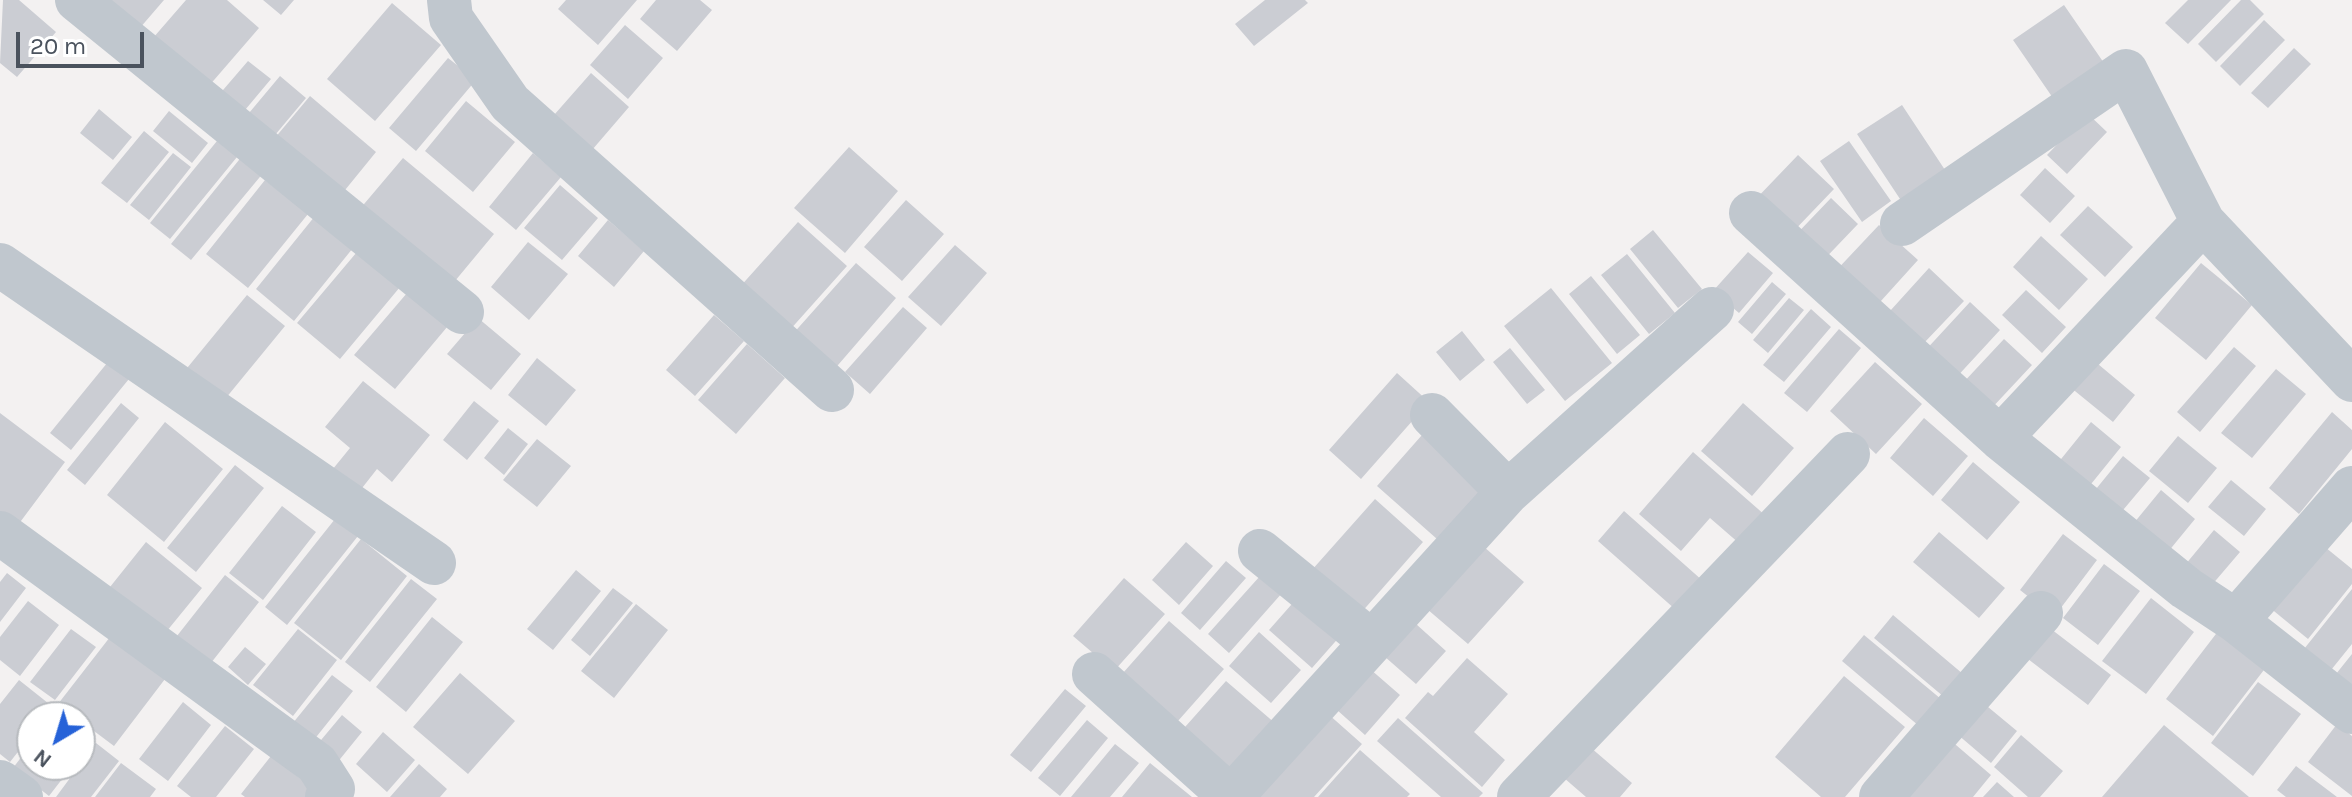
<!DOCTYPE html>
<style>
body{margin:0}
#map{position:relative;width:2352px;height:797px;overflow:hidden;background:#f3f1f1;font-family:Karla,sans-serif}
canvas{display:block}
.north{position:absolute;left:16px;top:701px;width:80px;height:80px;box-sizing:border-box;background:#fff;border:2px solid #b7babe;border-radius:50%;rotate:218deg;font-size:22px;font-weight:700;line-height:32px;text-align:center;color:#4a525d}
.north::after{content:'';display:block;margin:auto;width:28px;height:36px;background:#2662d8;clip-path:polygon(50% 0,100% 100%,50% 72%,0 100%)}
.scale{position:absolute;left:16px;top:32px;width:128px;height:36px;box-sizing:border-box;border:4px solid #4a525d;border-top:0;padding-left:10px;font-size:24px;line-height:28px;white-space:nowrap;color:#4a525d;-webkit-text-stroke:6px #fff;paint-order:stroke}
</style>
<div id="map">
<canvas width="2352" height="797"></canvas>
<div class="north">N</div>
<div class="scale">20 m</div>
</div>
<script>
const c = document.querySelector('canvas').getContext('2d');
c.lineJoin = 'round';
function fill(path, color) { c.fillStyle = color; c.fill(path, 'evenodd'); }
const poly = rows => new Path2D(rows.map(r => 'M' + r).join(''));
function trace(path, color, width, dash) { c.strokeStyle = color; c.lineWidth = width; c.lineCap = dash ? 'butt' : 'round'; c.setLineDash(dash || []); c.stroke(path); }
fill(poly([
 [3,0,19,0,56,32,17,77,0,63],
 [91,0,164,0,133,36],
 [186,0,227,0,259,28,208,87,153,38],
 [263,0,294,0,281,15],
 [566,0,637,0,598,45,558,9],
 [656,0,700,0,712,10,677,51,640,19],
 [1265,0,1305,0,1308,3,1254,46,1235,24],
 [2188,0,2231,0,2188,44,2165,23],
 [2241,0,2250,0,2264,14,2216,62,2198,44],
 [392,3,441,45,375,121,327,79],
 [2064,5,2106,66,2055,101,2013,40],
 [2264,20,2285,40,2240,86,2220,66],
 [625,25,663,58,628,99,590,65],
 [2294,48,2311,64,2268,108,2251,93],
 [448,58,476,80,416,151,389,128],
 [248,61,271,79,240,116,217,97],
 [591,73,629,107,586,157,547,123],
 [280,76,306,98,270,141,244,119],
 [310,96,376,152,341,195,274,139],
 [466,101,515,142,473,192,425,151],
 [1902,105,1947,173,1902,202,1857,134],
 [99,109,132,137,113,160,80,133],
 [169,111,208,143,192,163,153,131],
 [2087,113,2107,132,2067,174,2047,155],
 [144,131,169,152,127,203,101,183],
 [217,141,237,157,170,239,150,223],
 [1849,141,1891,201,1862,222,1820,161],
 [849,147,898,191,845,253,794,208],
 [173,153,191,167,149,220,130,205],
 [533,153,561,177,516,230,489,207],
 [243,155,264,172,191,260,171,244],
 [1798,155,1834,189,1788,237,1752,203],
 [403,158,494,234,450,287,359,210],
 [2045,168,2075,196,2050,223,2020,195],
 [265,180,308,214,248,288,206,254],
 [560,185,598,218,562,260,524,228],
 [1831,198,1858,224,1814,270,1787,244],
 [906,200,944,234,902,281,864,247],
 [2088,206,2133,247,2105,277,2060,235],
 [319,211,357,243,294,321,256,289],
 [608,220,644,251,614,287,578,256],
 [798,222,847,266,788,332,738,289],
 [1879,225,1918,260,1871,312,1831,276],
 [1653,230,1702,289,1678,308,1630,249],
 [2041,236,2088,279,2059,310,2013,267],
 [528,242,568,274,529,320,491,287],
 [955,245,987,273,941,326,908,297],
 [362,246,405,281,340,359,297,323],
 [1748,252,1773,273,1739,313,1713,291],
 [1627,254,1675,313,1649,334,1601,275],
 [856,263,896,298,832,372,791,336],
 [2201,263,2252,305,2206,360,2155,318],
 [1929,268,1964,301,1924,343,1890,311],
 [1591,276,1640,335,1617,354,1569,294],
 [1772,282,1786,294,1752,334,1738,322],
 [413,286,453,320,395,389,354,355],
 [1551,288,1612,363,1565,401,1504,326],
 [2026,290,2066,327,2042,353,2002,315],
 [247,295,285,326,221,404,183,373],
 [1789,298,1804,310,1768,353,1753,340],
 [1970,302,2000,330,1953,381,1922,354],
 [903,307,927,328,870,394,845,372],
 [1811,309,1831,327,1784,382,1763,365],
 [714,315,744,341,695,396,666,370],
 [478,318,521,354,491,390,447,354],
 [1839,329,1861,348,1807,412,1784,393],
 [1462,331,1485,360,1460,381,1436,352],
 [2004,339,2032,365,1989,411,1961,385],
 [747,344,785,378,736,434,698,400],
 [2234,347,2256,366,2200,432,2177,412],
 [1510,348,1545,390,1527,404,1493,362],
 [112,357,133,374,71,450,50,433],
 [537,358,576,390,546,426,508,395],
 [2092,359,2135,395,2113,422,2070,387],
 [1875,362,1922,404,1876,454,1830,411],
 [2276,369,2306,394,2252,458,2221,433],
 [1397,373,1429,402,1361,479,1329,450],
 [363,381,430,435,392,482,377,469,355,497,328,475,350,448,325,427],
 [474,401,499,421,467,460,443,440],
 [121,403,139,418,85,485,67,470],
 [1743,403,1794,448,1752,496,1701,451],
 [2332,412,2352,430,2352,449,2299,514,2269,488],
 [0,413,65,462,12,533,0,524],
 [1924,418,1968,456,1933,496,1890,458],
 [165,422,223,469,164,542,107,495],
 [2091,422,2121,447,2083,494,2053,469],
 [508,428,528,444,504,475,484,458],
 [1422,435,1482,489,1437,539,1377,486],
 [2178,436,2217,468,2188,503,2149,471],
 [537,439,571,466,537,507,503,480],
 [1693,452,1766,516,1740,544,1710,518,1681,551,1639,514],
 [2123,456,2150,478,2113,522,2087,500],
 [1973,462,2020,502,1987,540,1941,500],
 [235,465,264,488,196,572,167,548],
 [2231,480,2266,509,2244,536,2208,507],
 [2161,490,2195,519,2163,558,2129,529],
 [1375,499,1423,542,1360,614,1311,571],
 [282,506,316,532,263,600,229,573],
 [1624,511,1703,581,1676,610,1598,541],
 [335,519,358,536,287,625,265,607],
 [2214,530,2240,552,2211,586,2185,565],
 [1939,532,2005,588,1979,618,1913,562],
 [2063,534,2097,560,2054,617,2020,590],
 [361,539,407,576,341,660,294,623],
 [146,542,202,588,162,637,106,592],
 [1186,542,1213,566,1179,605,1152,580],
 [2320,543,2352,569,2352,584,2308,639,2269,607],
 [1483,546,1524,582,1468,644,1427,609],
 [1226,561,1246,578,1200,630,1181,613],
 [2104,564,2140,591,2098,645,2063,618],
 [1269,566,1290,584,1229,653,1208,634],
 [576,570,601,591,553,650,527,629],
 [7,573,26,588,0,622,0,582],
 [225,575,259,602,207,668,173,641],
 [1124,578,1165,614,1114,671,1073,636],
 [411,579,437,599,370,682,345,662],
 [613,588,633,603,590,656,571,640],
 [2352,589,2352,644,2327,675,2300,654],
 [1299,596,1342,634,1312,668,1269,630],
 [2151,598,2194,632,2146,694,2102,661],
 [28,601,59,625,20,676,0,660,0,637],
 [636,604,668,630,614,698,581,671],
 [1406,615,1446,651,1416,684,1376,649],
 [1893,615,1963,674,1944,697,1874,638],
 [432,617,463,642,406,712,376,687],
 [2229,617,2277,653,2213,736,2166,699],
 [1169,621,1224,669,1170,730,1115,682],
 [71,629,96,647,55,700,30,682],
 [298,629,337,660,293,716,253,685],
 [2051,629,2111,675,2088,705,2028,659],
 [1259,632,1301,670,1271,703,1229,666],
 [1864,635,1941,699,1919,726,1842,661],
 [110,637,165,679,114,746,58,704],
 [245,647,266,664,248,685,228,667],
 [2352,654,2352,702,2328,684],
 [1467,658,1508,694,1474,732,1505,760,1482,787,1405,718,1428,692,1433,696],
 [1362,662,1400,695,1365,735,1327,701],
 [460,673,515,721,468,774,413,727],
 [332,675,353,691,309,746,288,729],
 [1844,676,1905,727,1845,797,1821,797,1775,757],
 [19,680,53,707,45,717,32,717,32,734,10,762,0,754,0,704],
 [1226,681,1276,724,1227,780,1177,736],
 [2258,682,2301,714,2253,776,2211,743],
 [1065,689,1086,706,1031,772,1010,755],
 [1976,697,2017,731,1991,763,1950,728],
 [183,702,211,725,168,781,139,759],
 [1327,713,1362,744,1314,797,1253,797],
 [342,715,362,732,332,769,311,752],
 [1398,718,1483,793,1479,797,1441,797,1377,741],
 [1087,720,1108,738,1060,796,1038,778],
 [2337,724,2352,736,2352,796,2308,762],
 [2164,725,2249,797,2102,797],
 [225,726,254,749,216,797,191,797,177,786],
 [383,732,415,760,387,792,356,764],
 [2021,735,2063,771,2040,797,2028,797,1994,767],
 [1949,739,1991,775,1973,797,1900,797],
 [1583,741,1632,783,1620,797,1586,797,1556,771],
 [32,743,32,765,73,765,49,796,13,768],
 [96,743,119,761,91,797,56,797],
 [1115,744,1139,763,1110,797,1071,797],
 [1360,750,1410,794,1407,797,1318,797],
 [271,756,319,793,315,797,245,797,241,794],
 [121,763,156,789,150,797,95,797],
 [1150,763,1192,797,1122,797],
 [419,764,447,789,440,797,390,797],
 [2296,766,2337,797,2286,797,2277,790],
 [1997,782,2014,797,1983,797]
]), '#cbcdd3');
trace(poly([
 [77,0,462,312],
 [449,0,451,18,510,103,832,390],
 [1751,213,2000,438,2186,588,2236,621,2352,712],
 [1902,224,2126,71,2203,222,2352,380],
 [0,265,434,563],
 [1432,415,1508,492],
 [2000,438,2203,222],
 [0,533,317,764,333,789,327,797],
 [1260,551,1372,642],
 [2236,621,2352,488],
 [1094,674,1231,797],
 [0,782,21,797],
 [1231,797,1508,492,1712,309],
 [1519,797,1848,454],
 [1881,797,2041,613]
]), '#c0c7ce', 44);
</script>
